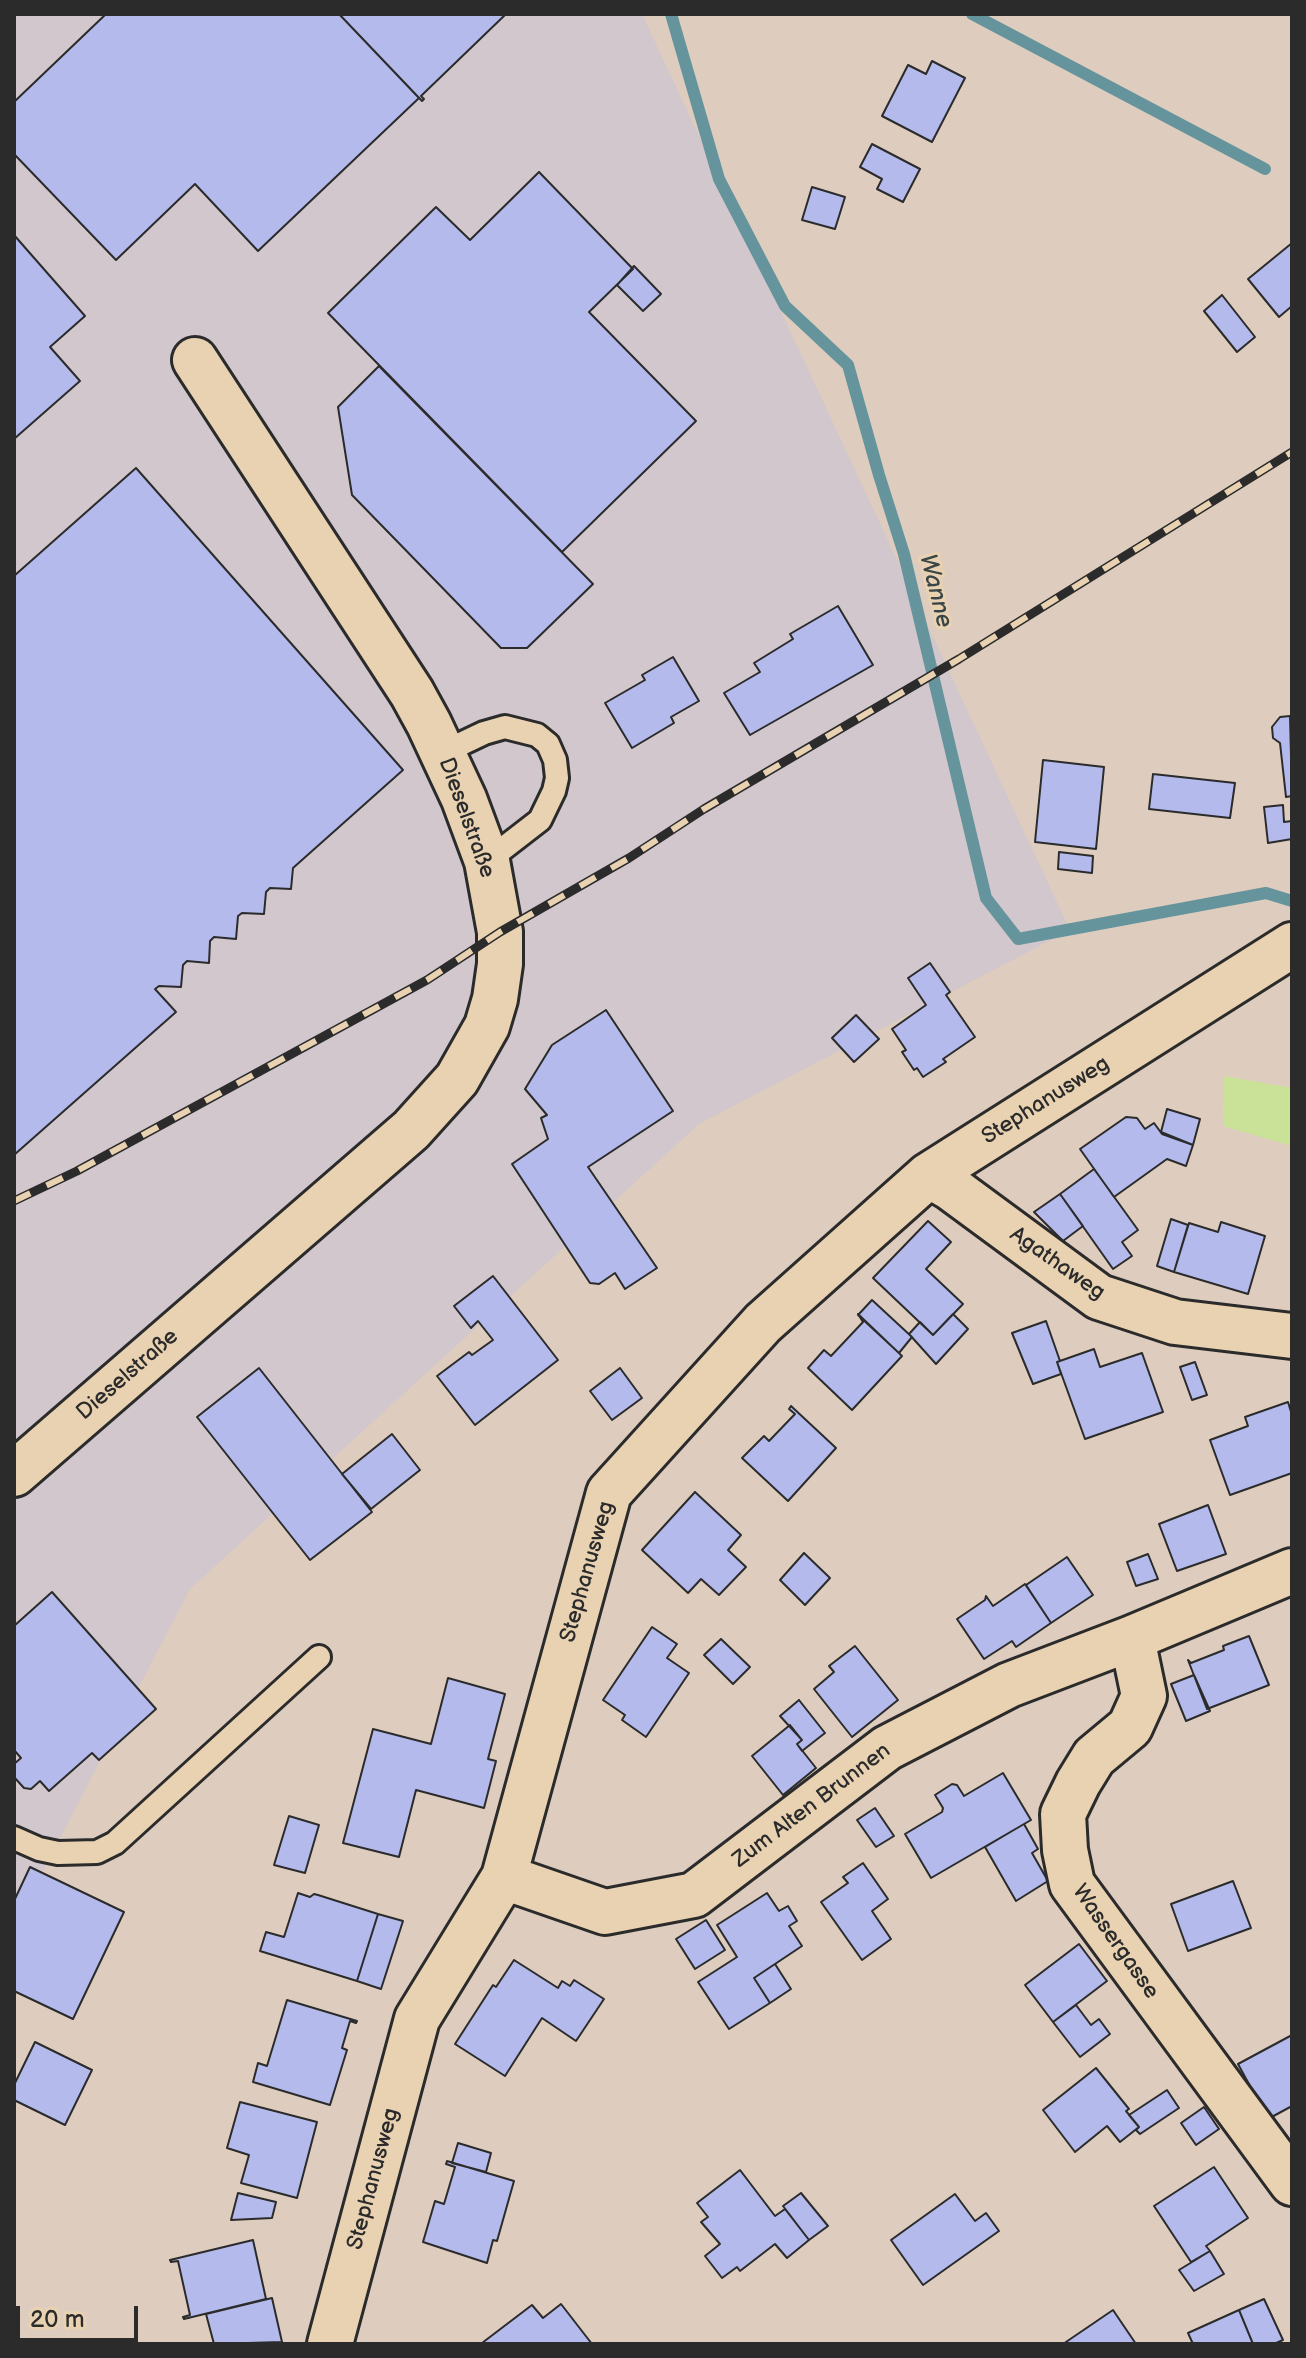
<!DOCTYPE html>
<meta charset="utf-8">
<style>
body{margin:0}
#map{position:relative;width:1306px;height:2358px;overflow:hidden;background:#decdbe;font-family:"Balsamiq Sans",sans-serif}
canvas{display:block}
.frame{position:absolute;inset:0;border:16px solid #2b2b2b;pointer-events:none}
.scale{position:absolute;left:16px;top:2306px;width:122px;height:36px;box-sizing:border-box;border:4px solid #2b2b2b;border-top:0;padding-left:10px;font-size:24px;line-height:28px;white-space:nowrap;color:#2b2b2b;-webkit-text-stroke:6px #e9d2b2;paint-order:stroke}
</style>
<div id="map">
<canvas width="1306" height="2358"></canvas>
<div class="frame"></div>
<div class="scale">20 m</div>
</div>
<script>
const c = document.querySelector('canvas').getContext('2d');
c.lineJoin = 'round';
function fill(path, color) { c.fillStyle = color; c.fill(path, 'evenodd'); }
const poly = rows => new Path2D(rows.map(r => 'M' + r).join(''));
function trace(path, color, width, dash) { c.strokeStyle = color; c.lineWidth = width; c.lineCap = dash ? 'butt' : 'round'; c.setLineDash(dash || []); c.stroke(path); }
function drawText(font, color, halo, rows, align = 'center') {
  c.font = font + ' "Balsamiq Sans",sans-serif'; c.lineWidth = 6; c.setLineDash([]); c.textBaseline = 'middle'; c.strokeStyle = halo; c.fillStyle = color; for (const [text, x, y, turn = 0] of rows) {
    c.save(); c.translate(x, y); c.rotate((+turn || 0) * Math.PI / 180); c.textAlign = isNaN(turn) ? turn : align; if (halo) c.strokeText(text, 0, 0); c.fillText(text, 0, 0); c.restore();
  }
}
fill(poly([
 [14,14,642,14,1070,930,699,1124,190,1589,14,1926]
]), '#d1c7cc');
fill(poly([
 [1224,1076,1292,1088,1292,1146,1223,1126]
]), '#cae297');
trace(poly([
 [671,14,719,179,785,306,848,365,879,475,904,554,986,898,1018,939,1266,893,1292,901],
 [972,14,1265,169]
]), '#65949c', 12);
const building = poly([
 [106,14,339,14,419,98,258,251,195,184,116,260,14,154,14,102,106,14],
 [339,14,506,14,421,96,424,99,422,101,339,14],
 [932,61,965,78,932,142,882,116,908,65,926,74,932,61],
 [872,144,920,169,903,202,877,189,882,179,860,167,872,144],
 [539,172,633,269,589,312,696,421,562,552,328,313,436,207,470,240,539,172],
 [812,187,845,197,835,229,802,220,812,187],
 [14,235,85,316,50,347,80,381,14,439,14,235],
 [1292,243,1292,306,1279,317,1248,279,1292,243],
 [634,266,661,294,643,311,617,285,634,266],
 [1222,295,1255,337,1237,352,1204,311,1222,295],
 [379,366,593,584,527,648,501,648,352,495,338,407,379,366],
 [136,468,403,770,293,868,291,889,270,888,266,892,264,914,242,913,238,916,236,939,214,937,210,941,209,963,187,961,183,965,181,987,159,986,155,989,176,1012,14,1155,14,576,136,468],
 [838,606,873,665,750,735,724,693,760,672,754,663,793,639,790,634,838,606],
 [673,657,699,701,671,717,674,723,632,748,605,703,645,680,642,675,673,657],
 [1290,716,1292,796,1286,797,1280,743,1273,738,1272,727,1280,717,1290,716],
 [1043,760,1104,767,1096,849,1035,842,1043,760],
 [1153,774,1235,783,1230,818,1149,809,1153,774],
 [1283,805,1284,822,1292,821,1292,839,1268,843,1264,807,1283,805],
 [1059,852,1093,856,1092,873,1058,869,1059,852],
 [930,963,950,992,946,995,975,1037,943,1059,946,1062,923,1077,917,1068,914,1070,902,1052,906,1050,892,1029,926,1005,908,978,930,963],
 [606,1010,673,1111,588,1167,657,1268,625,1289,615,1273,599,1284,590,1283,512,1164,548,1139,541,1118,547,1115,525,1089,552,1045,606,1010],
 [856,1015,879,1039,854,1062,832,1038,856,1015],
 [1167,1109,1200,1119,1193,1145,1161,1132,1167,1109],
 [1126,1117,1137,1118,1145,1129,1154,1123,1162,1134,1193,1145,1186,1166,1167,1159,1114,1197,1080,1149,1126,1117],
 [1094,1169,1138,1230,1122,1242,1132,1256,1113,1269,1060,1194,1094,1169],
 [1060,1194,1083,1226,1063,1241,1034,1212,1060,1194],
 [1171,1219,1188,1225,1174,1272,1157,1266,1171,1219],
 [928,1221,951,1242,926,1269,963,1304,933,1335,873,1278,928,1221],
 [1221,1222,1265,1236,1248,1294,1174,1272,1189,1223,1218,1232,1221,1222],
 [493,1276,558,1360,475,1425,437,1376,469,1352,472,1355,493,1340,478,1321,471,1328,454,1306,493,1276],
 [872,1300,912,1337,899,1353,858,1315,872,1300],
 [858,1314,902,1356,852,1410,808,1368,824,1350,831,1356,863,1322,858,1314],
 [953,1314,968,1329,936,1364,909,1334,920,1322,933,1335,953,1314],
 [1046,1321,1060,1361,1057,1362,1061,1374,1033,1384,1012,1333,1046,1321],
 [1094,1349,1100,1367,1142,1353,1163,1412,1085,1439,1057,1362,1094,1349],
 [1195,1362,1207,1395,1192,1400,1180,1367,1195,1362],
 [259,1368,372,1512,310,1560,197,1417,259,1368],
 [620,1368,642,1398,612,1420,590,1391,620,1368],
 [1288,1402,1292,1415,1292,1473,1230,1495,1210,1440,1248,1426,1245,1417,1288,1402],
 [791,1406,836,1448,788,1501,742,1458,764,1436,769,1441,795,1414,789,1409,791,1406],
 [392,1434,420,1470,371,1509,342,1474,392,1434],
 [695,1492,741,1535,728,1550,746,1567,719,1595,701,1579,688,1593,642,1550,695,1492],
 [1208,1505,1226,1554,1177,1571,1159,1524,1208,1505],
 [804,1553,830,1578,805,1605,780,1580,804,1553],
 [1148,1554,1158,1579,1136,1586,1127,1562,1148,1554],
 [1067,1557,1093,1595,1051,1623,1026,1585,1067,1557],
 [1025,1584,1051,1623,1016,1647,1012,1641,984,1659,957,1619,985,1600,986,1596,993,1606,1025,1584],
 [52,1592,156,1709,99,1760,92,1753,49,1791,40,1781,31,1789,24,1788,14,1777,14,1764,21,1758,14,1750,14,1626,52,1592],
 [652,1627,677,1644,667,1658,689,1673,646,1737,622,1720,625,1715,603,1700,652,1627],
 [1249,1636,1269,1685,1207,1709,1188,1660,1191,1663,1224,1650,1223,1646,1249,1636],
 [721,1639,750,1667,733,1684,704,1655,721,1639],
 [855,1646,898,1700,852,1737,814,1689,834,1672,829,1666,855,1646],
 [1194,1675,1210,1711,1186,1721,1171,1684,1194,1675],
 [448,1678,505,1694,488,1759,496,1761,484,1808,416,1790,399,1857,343,1843,373,1729,431,1744,448,1678],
 [799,1700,825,1733,802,1751,797,1744,802,1740,780,1716,799,1700],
 [790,1725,802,1740,797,1744,816,1768,783,1795,752,1756,790,1725],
 [1003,1773,1031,1820,931,1878,905,1834,942,1812,943,1808,935,1795,952,1784,957,1785,964,1796,1003,1773],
 [875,1808,894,1836,876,1847,857,1820,875,1808],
 [289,1816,319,1825,305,1873,274,1865,289,1816],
 [1024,1824,1038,1849,1032,1853,1048,1881,1016,1901,985,1847,1024,1824],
 [863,1863,888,1899,872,1911,891,1939,862,1960,821,1902,848,1883,843,1877,863,1863],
 [30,1867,124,1912,73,2019,14,1991,14,1901,30,1867],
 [1233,1881,1251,1928,1188,1951,1171,1904,1233,1881],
 [298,1893,310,1897,314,1894,318,1895,378,1914,357,1981,260,1951,266,1932,284,1937,298,1893],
 [767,1893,779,1911,788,1906,797,1921,789,1926,802,1946,754,1978,770,2003,729,2029,698,1982,737,1957,717,1925,767,1893],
 [378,1914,403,1921,381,1989,357,1981,378,1914],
 [706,1920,725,1950,695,1969,676,1939,706,1920],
 [1079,1944,1107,1981,1053,2022,1025,1985,1079,1944],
 [514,1960,558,1988,562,1981,570,1986,574,1980,604,1999,576,2041,542,2018,505,2076,455,2044,493,1985,496,1987,514,1960],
 [775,1964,791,1989,770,2003,754,1978,775,1964],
 [287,2000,357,2021,356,2023,350,2021,342,2048,347,2050,330,2105,253,2082,258,2063,267,2066,287,2000],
 [1076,2005,1091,2025,1099,2019,1110,2034,1080,2057,1053,2022,1076,2005],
 [1292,2035,1292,2106,1268,2119,1238,2064,1292,2035],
 [35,2042,92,2070,65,2125,14,2100,14,2085,35,2042],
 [1096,2068,1129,2109,1126,2111,1139,2127,1120,2142,1107,2126,1075,2152,1043,2110,1096,2068],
 [1167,2090,1179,2108,1140,2134,1136,2130,1139,2127,1129,2115,1167,2090],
 [240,2102,317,2122,297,2198,241,2183,249,2155,227,2148,240,2102],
 [1204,2107,1219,2129,1196,2145,1181,2123,1204,2107],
 [458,2143,491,2153,486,2172,452,2163,458,2143],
 [447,2161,514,2181,497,2241,493,2240,487,2263,423,2242,435,2201,444,2204,455,2167,446,2164,447,2161],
 [1214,2167,1248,2218,1206,2246,1210,2251,1191,2262,1154,2206,1214,2167],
 [740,2170,775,2216,785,2209,809,2240,787,2258,775,2244,740,2271,737,2267,722,2278,705,2256,720,2244,701,2222,708,2217,697,2203,740,2170],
 [238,2193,276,2202,272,2218,231,2220,238,2193],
 [801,2193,828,2226,809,2240,783,2206,801,2193],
 [955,2194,975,2221,986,2213,999,2231,923,2285,891,2240,955,2194],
 [253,2240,266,2299,184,2319,183,2317,190,2315,178,2261,171,2262,170,2260,253,2240],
 [1210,2251,1224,2274,1194,2291,1179,2270,1210,2251],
 [272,2298,282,2342,214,2344,206,2314,272,2298],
 [1264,2299,1283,2340,1274,2344,1253,2344,1239,2310,1264,2299],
 [561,2304,592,2344,482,2343,532,2305,543,2318,561,2304],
 [1113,2310,1136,2344,1063,2344,1113,2310],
 [1239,2310,1253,2344,1193,2344,1188,2333,1239,2310]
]);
fill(building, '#b4baec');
trace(building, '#2b2b2b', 2);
const lane = poly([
 [442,753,484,733,505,727,537,735,548,744,555,760,557,778,554,791,540,820,487,861],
 [14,1838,39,1849,58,1853,97,1852,115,1843,319,1657]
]);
const street = poly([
 [929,1175,951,1188,1099,1297,1175,1322,1292,1336],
 [14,1474,411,1130,457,1079,487,1026,495,999,500,964,500,932,487,861,464,799,429,724,412,693,195,360],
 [1132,1638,1144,1696,1130,1727,1094,1757,1078,1783,1063,1814,1065,1850,1072,1884,1292,2183],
 [504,1877,605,1912,694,1895,887,1748,1009,1685,1132,1638,1292,1571],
 [330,2344,417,2019,504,1877,609,1493,763,1323,929,1175,1292,945]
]);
trace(lane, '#2b2b2b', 28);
trace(street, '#2b2b2b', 50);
trace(lane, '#e9d2b2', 22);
trace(street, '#e9d2b2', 44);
const rail = poly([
 [14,1201,77,1171,427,980,500,932,629,858,704,809,959,659,1292,452]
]);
trace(rail, '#2b2b2b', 9);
trace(rail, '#e9d2b2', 6, [18]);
drawText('22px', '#2b2b2b', '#e9d2b2', [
 ["Dieselstraße",466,818,70],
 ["Stephanusweg",1046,1101,-32],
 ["Agathaweg",1057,1264,35],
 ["Dieselstraße",128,1375,-41],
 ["Stephanusweg",588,1572,-74],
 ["Zum Alten Brunnen",812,1806,-37],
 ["Wassergasse",1115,1942,55],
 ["Stephanusweg",374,2179,-75]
]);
drawText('italic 24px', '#394547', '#e9d2b2', [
 ["Wanne",935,591,76]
]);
</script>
